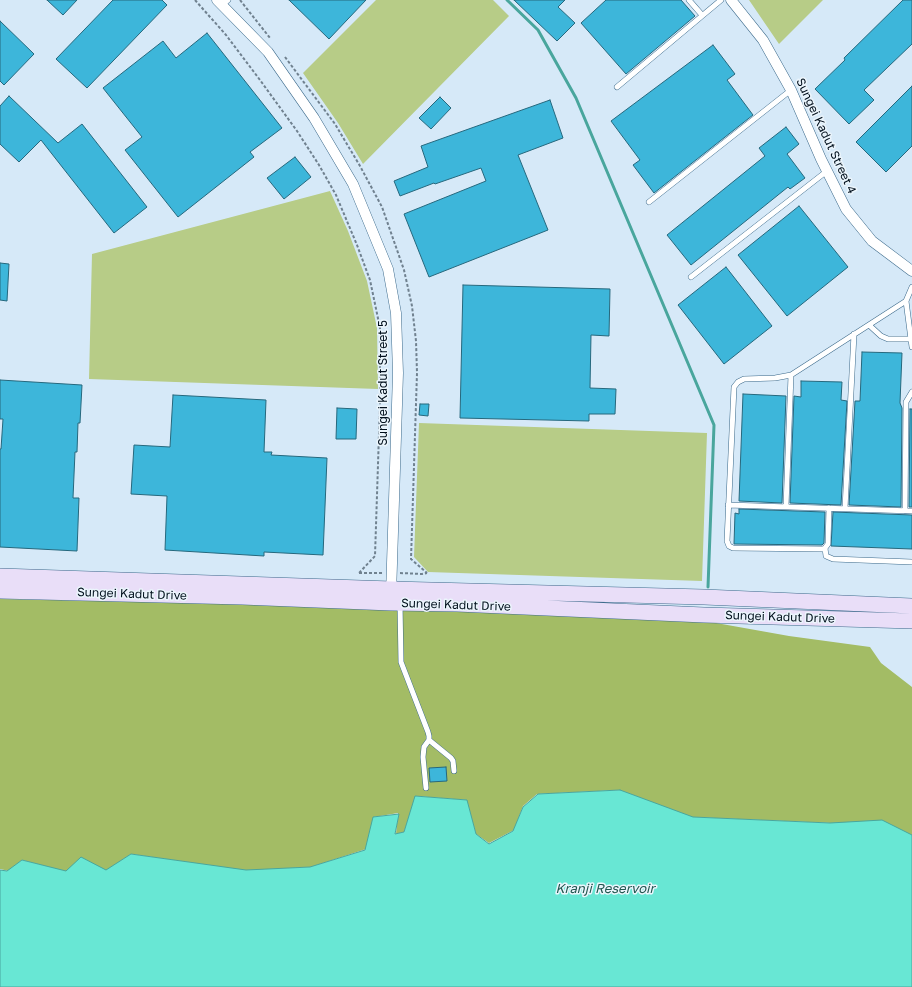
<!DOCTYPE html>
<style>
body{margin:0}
canvas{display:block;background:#d6e9f8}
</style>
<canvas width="912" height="987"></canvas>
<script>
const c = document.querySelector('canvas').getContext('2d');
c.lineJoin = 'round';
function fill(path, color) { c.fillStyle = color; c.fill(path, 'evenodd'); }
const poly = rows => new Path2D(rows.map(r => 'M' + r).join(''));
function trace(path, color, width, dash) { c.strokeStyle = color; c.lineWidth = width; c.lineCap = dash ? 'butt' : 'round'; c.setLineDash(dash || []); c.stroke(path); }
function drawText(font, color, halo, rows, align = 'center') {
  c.font = font + ' "Golos Text",sans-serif'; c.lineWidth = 3; c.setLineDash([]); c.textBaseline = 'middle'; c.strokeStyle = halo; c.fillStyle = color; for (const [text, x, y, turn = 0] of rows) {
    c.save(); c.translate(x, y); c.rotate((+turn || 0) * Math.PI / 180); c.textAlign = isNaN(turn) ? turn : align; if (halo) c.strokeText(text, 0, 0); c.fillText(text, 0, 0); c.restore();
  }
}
fill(poly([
 [376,0,493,0,509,16,363,164,338,123,303,73],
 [749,0,823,0,779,44],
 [330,191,348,231,367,281,377,328,378,389,89,379,92,254],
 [419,423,707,433,702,581,428,572,414,557]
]), '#b7cc87');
fill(poly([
 [0,599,649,611,789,636,870,647,881,663,912,687,912,835,831,823,691,817,619,790,537,794,523,806,514,830,489,843,476,834,466,800,416,796,404,832,396,834,398,813,374,817,366,849,311,867,247,871,131,854,106,871,67,872,22,860,9,871,0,869]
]), '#a3bc65');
const water = poly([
 [620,790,693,817,830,823,882,820,912,835,912,987,0,987,0,870,7,871,22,860,66,871,81,857,106,870,131,854,246,870,310,867,365,850,373,817,399,814,395,834,404,832,415,796,467,800,476,834,489,844,513,831,523,807,538,794,620,790]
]);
fill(water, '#68e7d4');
trace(water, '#49a69d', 1);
trace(poly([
 [507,0,538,30,576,98,714,425,708,587]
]), '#49a69d', 3);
const building = poly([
 [47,0,77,0,63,15,47,0],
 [113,0,162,0,167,5,87,88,56,59,113,0],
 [289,0,366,0,329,39,289,0],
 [514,0,565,0,558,7,575,23,557,41,514,0],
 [606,0,681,0,695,16,626,74,581,23,606,0],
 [903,0,912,0,912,44,864,90,874,100,849,124,815,89,845,60,844,58,903,0],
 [0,21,34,54,4,85,0,81,0,21],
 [207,33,282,128,250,152,254,157,178,217,125,150,142,137,103,88,163,41,176,58,207,33],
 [713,45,735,74,727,80,753,115,654,193,633,165,640,160,611,121,713,45],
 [912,86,912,146,886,172,856,142,912,86],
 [9,96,58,143,82,124,147,207,114,233,41,140,19,162,0,144,0,106,9,96],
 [440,97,451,108,431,129,419,118,440,97],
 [550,100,563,138,518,155,548,230,429,277,404,214,486,181,481,168,435,184,434,183,400,196,394,181,428,167,421,146,550,100],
 [786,127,799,144,787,154,805,178,790,189,788,187,691,265,667,235,765,156,759,148,786,127],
 [295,157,311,177,284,199,267,178,295,157],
 [799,206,848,267,787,316,738,255,799,206],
 [0,263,9,264,7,301,0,300,0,263],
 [726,267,772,326,724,364,678,305,726,267],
 [463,285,610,289,609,336,591,335,590,388,616,389,615,414,589,414,589,421,460,418,463,285],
 [862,352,902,353,900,403,902,408,901,507,849,505,855,401,860,401,862,352],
 [0,380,82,385,80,423,78,423,77,452,75,452,73,498,79,498,77,551,0,547,0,449,1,449,3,419,0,419,0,380],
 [801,381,842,382,841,400,847,401,841,505,790,503,794,396,801,397,801,381],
 [743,394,786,396,782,503,739,501,743,394],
 [173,395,266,400,264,452,272,452,271,455,327,458,323,555,264,552,264,556,165,550,167,496,131,494,134,445,170,447,173,395],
 [420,404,429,404,428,416,419,415,420,404],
 [337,408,357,409,356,439,336,439,337,408],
 [910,409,912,409,912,507,909,507,910,409],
 [739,509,825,512,824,543,822,545,734,544,735,513,739,514,739,509],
 [833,512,912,515,912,549,831,546,833,512],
 [446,767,447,781,430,782,429,768,446,767]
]);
fill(building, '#3db6da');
trace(building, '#26687d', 1);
const service = poly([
 [689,0,702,15],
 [222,5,228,0],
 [617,87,721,0],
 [649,202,791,90],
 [691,277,827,171],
 [912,287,906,301,912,347],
 [869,325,881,336,888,339,911,339],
 [728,505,912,511],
 [786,506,791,375],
 [829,508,828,544,825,548,823,549,733,548,729,546,727,541,734,387,738,382,744,379,775,378,791,375,906,301],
 [845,508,854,334],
 [905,511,906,402,912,392],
 [825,548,826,556,833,559,912,562],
 [400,604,401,662,428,732,429,736,429,740,424,747,423,757,426,788],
 [429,740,451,758,453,761,454,771]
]);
const minor = poly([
 [217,0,268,52,314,118,353,184,388,269,396,313,398,373,391,595],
 [731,0,763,40,791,90,821,159,846,209,872,241,912,271]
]);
const secondary = poly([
 [0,576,392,589,704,597,912,606],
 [0,591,242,597,391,603,457,604,704,615,912,621]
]);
trace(service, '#3c6a8b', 6);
trace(minor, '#3c6a8b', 11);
trace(secondary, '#3c6a8b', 16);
trace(poly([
 [195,0,226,35,260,80,297,131,319,165,336,195,357,245,370,280,380,328,380,403,375,556,359,573],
 [240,0,270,38],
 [285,57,335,124,360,166,382,207,404,270,412,306,416,341,417,373,411,559,427,573],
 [359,573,382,573],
 [400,573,422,574,427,573]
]), '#70818f', 2, [3, 2]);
trace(service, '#fff', 5);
trace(minor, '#fff', 10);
trace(secondary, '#e9def8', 15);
drawText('12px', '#010f1c', '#ebf5fc', [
 ["Sungei Kadut Street 4",826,136,65],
 ["Sungei Kadut Street 5",383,383,-90],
 ["Sungei Kadut Drive",132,594,2],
 ["Sungei Kadut Drive",456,605,2],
 ["Sungei Kadut Drive",780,617,2]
]);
drawText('italic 13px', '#21574f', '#ebf5fc', [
 ["Kranji Reservoir",605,889]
]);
</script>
